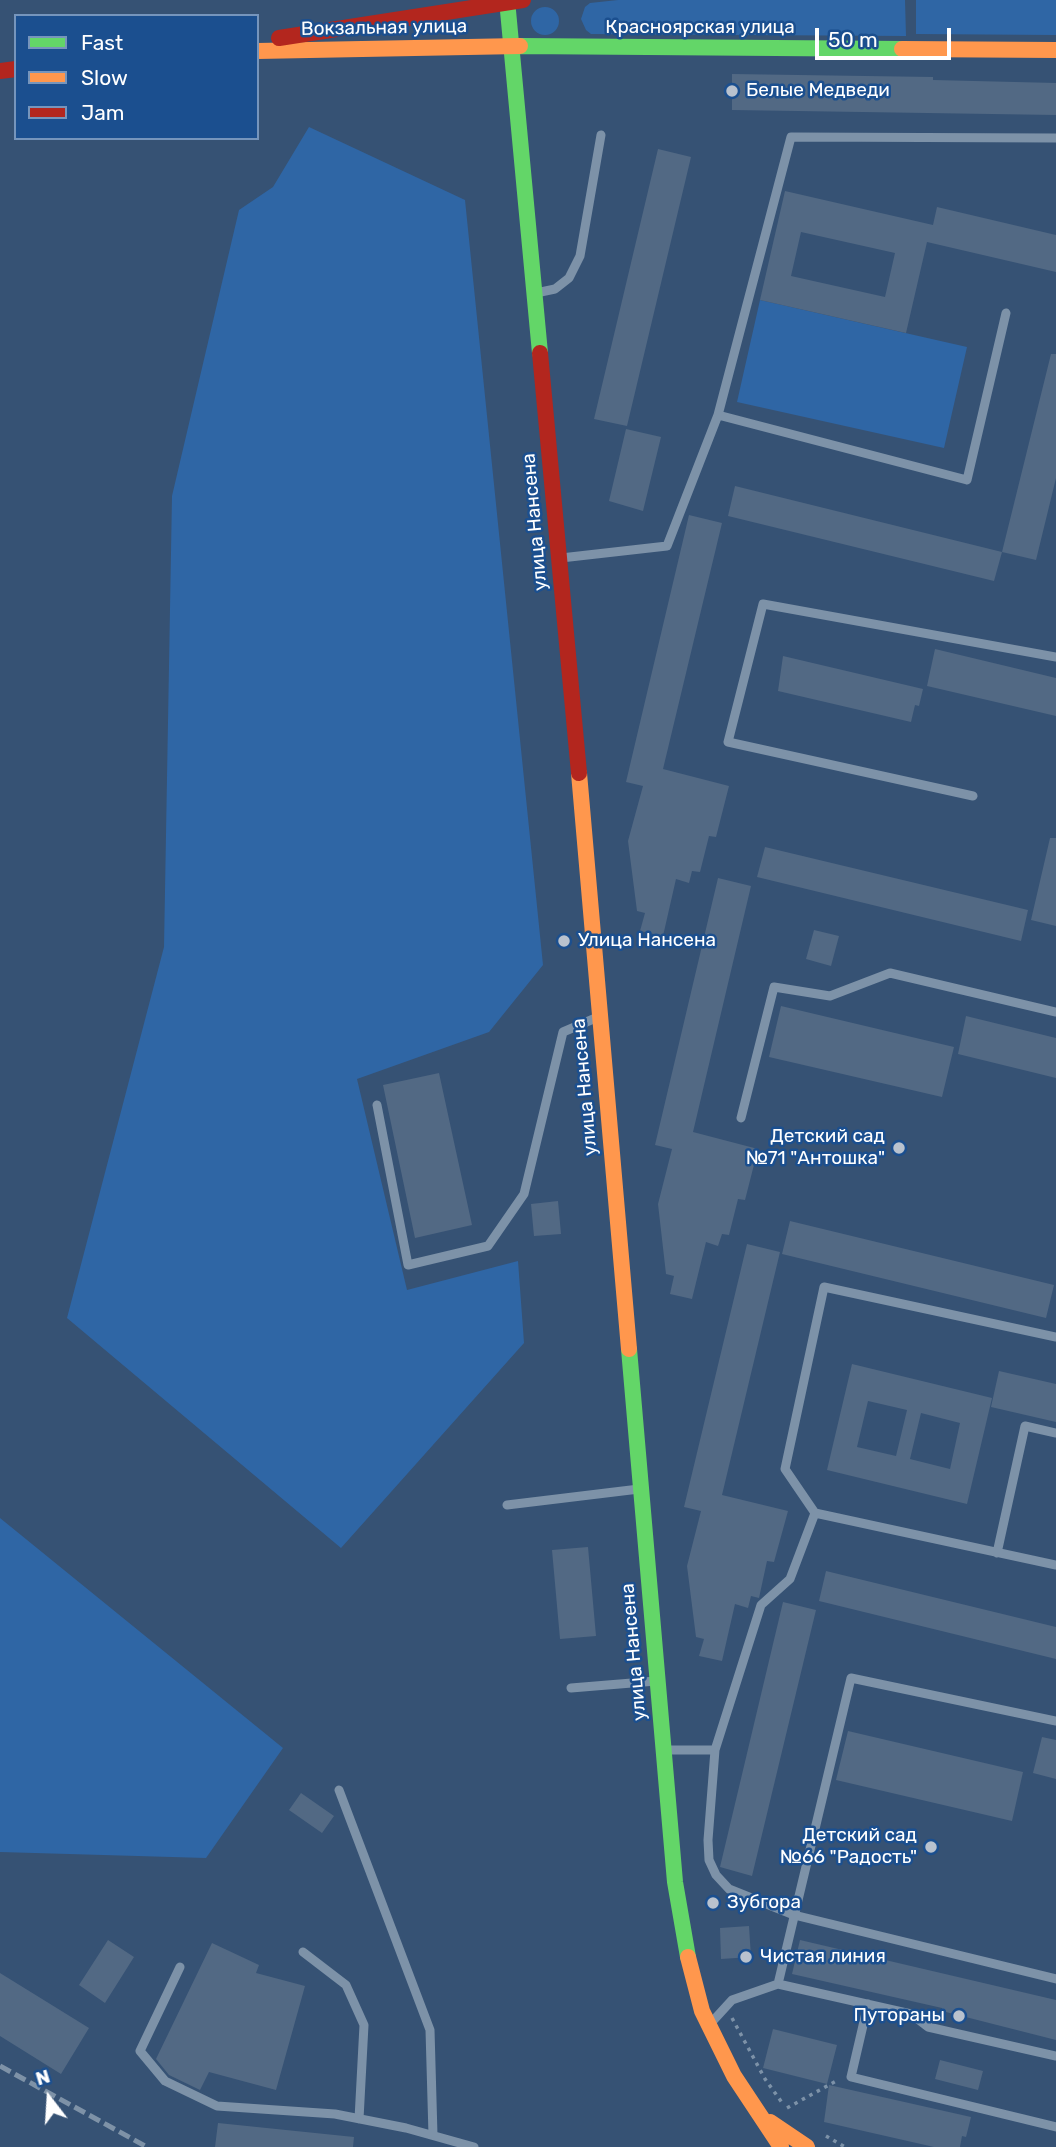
<!DOCTYPE html>
<meta charset="utf-8">
<style>
body{margin:0}
#map{position:relative;width:1056px;height:2147px;overflow:hidden;background:#365274;font-family:Rubik,sans-serif}
canvas{display:block}
.legend{position:absolute;left:14px;top:14px;width:245px;height:126px;box-sizing:border-box;background:#1b4f8f;border:2px solid #7695bc;margin:0;padding:9px 12px;list-style:none;font-size:21px;color:#fff}
.legend li{display:flex;align-items:center;gap:14px;height:35px}
.legend b{width:35px;border:2px solid #7695bc}
.north{position:absolute;left:14px;top:2063px;width:70px;height:70px;-webkit-text-stroke:5px #1b4f8f;paint-order:stroke;rotate:343deg;font-size:19px;font-weight:700;line-height:28px;text-align:center;color:#fff}
.north::after{content:'';display:block;margin:auto;width:24px;height:32px;background:#fff;clip-path:polygon(50% 0,100% 100%,50% 72%,0 100%)}
.scale{position:absolute;left:815px;top:28px;width:136px;height:32px;box-sizing:border-box;border:4px solid #fff;border-top:0;padding-left:9px;font-size:21px;line-height:24px;white-space:nowrap;color:#fff;-webkit-text-stroke:5px #1b4f8f;paint-order:stroke}
</style>
<div id="map">
<canvas width="1056" height="2147"></canvas>
<ul class="legend">
<li><b style="height:9px;background:#63d668"></b>Fast</li>
<li><b style="height:9px;background:#ff974d"></b>Slow</li>
<li><b style="height:9px;background:#b3261e"></b>Jam</li>
</ul>
<div class="north">N</div>
<div class="scale">50 m</div>
</div>
<script>
const c = document.querySelector('canvas').getContext('2d');
c.lineJoin = 'round';
function fill(path, color) { c.fillStyle = color; c.fill(path, 'evenodd'); }
const poly = rows => new Path2D(rows.map(r => 'M' + r).join(''));
function trace(path, color, width, dash) { c.strokeStyle = color; c.lineWidth = width; c.lineCap = dash ? 'butt' : 'round'; c.setLineDash(dash || []); c.stroke(path); }
function drawText(font, color, halo, rows, align = 'center') {
  c.font = font + ' Rubik,sans-serif'; c.lineWidth = 5; c.setLineDash([]); c.textBaseline = 'middle'; c.strokeStyle = halo; c.fillStyle = color; for (const [text, x, y, turn = 0] of rows) {
    c.save(); c.translate(x, y); c.rotate((+turn || 0) * Math.PI / 180); c.textAlign = isNaN(turn) ? turn : align; if (halo) c.strokeText(text, 0, 0); c.fillText(text, 0, 0); c.restore();
  }
}
fill(poly([
 [618,0,905,0,906,36,591,34,586,30,581,19,585,7,590,3],
 [916,0,1056,0,1056,35,916,34],
 '531 21a14 14 0 1 1 28 0a14 14 0 1 1-28 0Z',
 [309,127,465,200,543,965,489,1032,357,1079,407,1290,518,1261,524,1343,341,1548,67,1318,164,947,172,496,239,210,273,187],
 [760,300,967,347,944,448,737,402],
 [0,1518,283,1748,206,1858,0,1852]
]), '#2f66a5');
fill(poly([
 [732,74,933,77,933,80,1056,83,1056,115,732,110],
 [658,149,691,157,627,426,594,419],
 [785,191,933,225,937,207,1056,235,1056,272,927,242,906,333,760,300],
 [801,232,895,253,885,297,791,276],
 [1051,354,1056,354,1056,478,1036,560,1002,552],
 [626,429,661,437,643,511,609,501],
 [735,486,1002,552,994,581,728,516],
 [689,515,722,523,663,769,729,786,716,837,709,836,700,872,692,871,689,883,676,879,663,936,640,931,645,913,637,911,628,841,643,786,626,782],
 [935,649,1056,678,1056,716,927,686],
 [783,656,923,689,919,706,915,705,911,722,778,691],
 [1050,838,1056,838,1056,926,1031,920],
 [765,847,1028,910,1021,941,757,877],
 [718,878,751,886,693,1132,758,1149,745,1200,738,1199,729,1235,722,1234,718,1246,706,1242,692,1299,670,1294,674,1276,666,1274,658,1204,672,1149,655,1145],
 [814,930,839,936,831,966,806,959],
 [781,1006,954,1047,942,1097,769,1057],
 [966,1016,1056,1038,1056,1078,958,1054],
 [439,1073,472,1225,415,1238,383,1085],
 [558,1201,561,1234,534,1236,531,1204],
 [790,1221,1054,1285,1046,1318,782,1254],
 [747,1244,780,1252,722,1495,788,1511,774,1562,767,1561,759,1598,751,1596,748,1608,735,1604,722,1661,699,1656,704,1639,696,1637,687,1566,701,1511,684,1507],
 [852,1364,992,1398,967,1504,827,1470],
 [868,1401,907,1410,896,1456,857,1447],
 [921,1413,960,1423,950,1469,910,1459],
 [999,1371,1056,1384,1056,1422,991,1407],
 [588,1547,596,1636,560,1639,552,1550],
 [826,1571,1056,1627,1056,1659,819,1601],
 [783,1602,816,1610,752,1876,720,1867],
 [848,1731,1023,1772,1012,1821,836,1780],
 [1042,1737,1056,1740,1056,1779,1033,1773],
 [301,1793,334,1816,322,1833,289,1810],
 [749,1926,751,1957,721,1959,720,1928],
 [108,1940,134,1957,105,2003,79,1985],
 [800,1940,1056,2000,1056,2040,942,2011,942,2008,792,1974],
 [212,1943,259,1965,256,1973,305,1986,276,2090,209,2072,200,2090,169,2075,156,2059],
 [0,1973,89,2028,61,2074,0,2036],
 [773,2029,837,2045,827,2084,763,2068],
 [940,2060,983,2071,978,2090,935,2079],
 [829,2085,971,2117,966,2137,962,2136,960,2147,934,2147,824,2122],
 [218,2123,354,2137,353,2147,215,2147]
]), '#526984');
trace(poly([
 [732,2018,765,2079,783,2104],
 [787,2108,838,2080],
 [826,2136,845,2147]
]), '#7d92a8', 3.5, [3.5, 5]);
trace(poly([
 [536,293,555,289,569,278,580,256,601,135],
 [1006,313,967,480,718,415,791,137,1056,138],
 [561,558,667,546,718,415],
 [973,796,728,742,763,604,1056,657],
 [377,1105,408,1265,488,1246,524,1194,563,1032,598,1017],
 [741,1118,774,987,830,996,890,973,1056,1012],
 [1056,1337,824,1287,785,1469,815,1513,1056,1565],
 [507,1505,639,1489],
 [997,1553,1025,1426,1056,1433],
 [571,1688,656,1681],
 [667,1750,715,1750,708,1840,709,1860,716,1875,729,1889,794,1915,1056,1979],
 [715,1750,761,1605,790,1579,815,1513],
 [339,1790,430,2030,433,2135],
 [303,1952,346,1985,364,2025,359,2119],
 [180,1967,140,2051,165,2081,217,2106,335,2114,406,2128,474,2147],
 [778,1984,851,1678,1056,1721],
 [868,2004,851,2077,1056,2127],
 [711,2023,732,2000,778,1984,911,2014,928,2027,1056,2056]
]), '#7d92a8', 9);
trace(poly([
 [507,0,540,353],
 [520,46,902,49],
 [629,1349,675,1882,688,1957]
]), '#63d668', 16);
trace(poly([
 [902,49,1056,50],
 [257,51,520,46],
 [579,773,629,1349],
 [688,1957,702,2011,734,2076,781,2147],
 [770,2122,807,2147]
]), '#ff974d', 16);
trace(poly([
 [279,38,523,0],
 [0,71,16,69],
 [540,353,579,773]
]), '#b3261e', 16);
trace(poly([
 [0,2066,147,2147]
]), '#7e92a7', 5, [12, 5]);
for (const [x, y, r, color] of [
 [732,91,7,"#b9c2ce"],
 [564,941,7,"#b9c2ce"],
 [899,1148,7,"#b9c2ce"],
 [931,1847,7,"#b9c2ce"],
 [713,1903,7,"#b9c2ce"],
 [746,1957,7,"#b9c2ce"],
 [959,2016,7,"#b9c2ce"]
]) { const dot = new Path2D(); dot.arc(x, y, r, 0, 2 * Math.PI); c.fillStyle = color; c.fill(dot); trace(dot, '#1b4f8f', 2.5); }
drawText('19px', '#fff', '#1b4f8f', [
 ["Вокзальная улица",384,28,-1],
 ["Красноярская улица",700,28],
 ["улица Нансена",535,522,-95],
 ["улица Нансена",585,1087,-95],
 ["улица Нансена",634,1652,-95]
]);
drawText('19px', '#fff', '#1b4f8f', [
 ["Белые Медведи",746,91],
 ["Улица Нансена",578,941],
 ["Детский сад",885,1137,"right"],
 ["№71 \"Антошка\"",885,1159,"right"],
 ["Детский сад",917,1836,"right"],
 ["№66 \"Радость\"",917,1858,"right"],
 ["Зубгора",727,1903],
 ["Чистая линия",760,1957],
 ["Путораны",945,2016,"right"]
], 'left');
</script>
